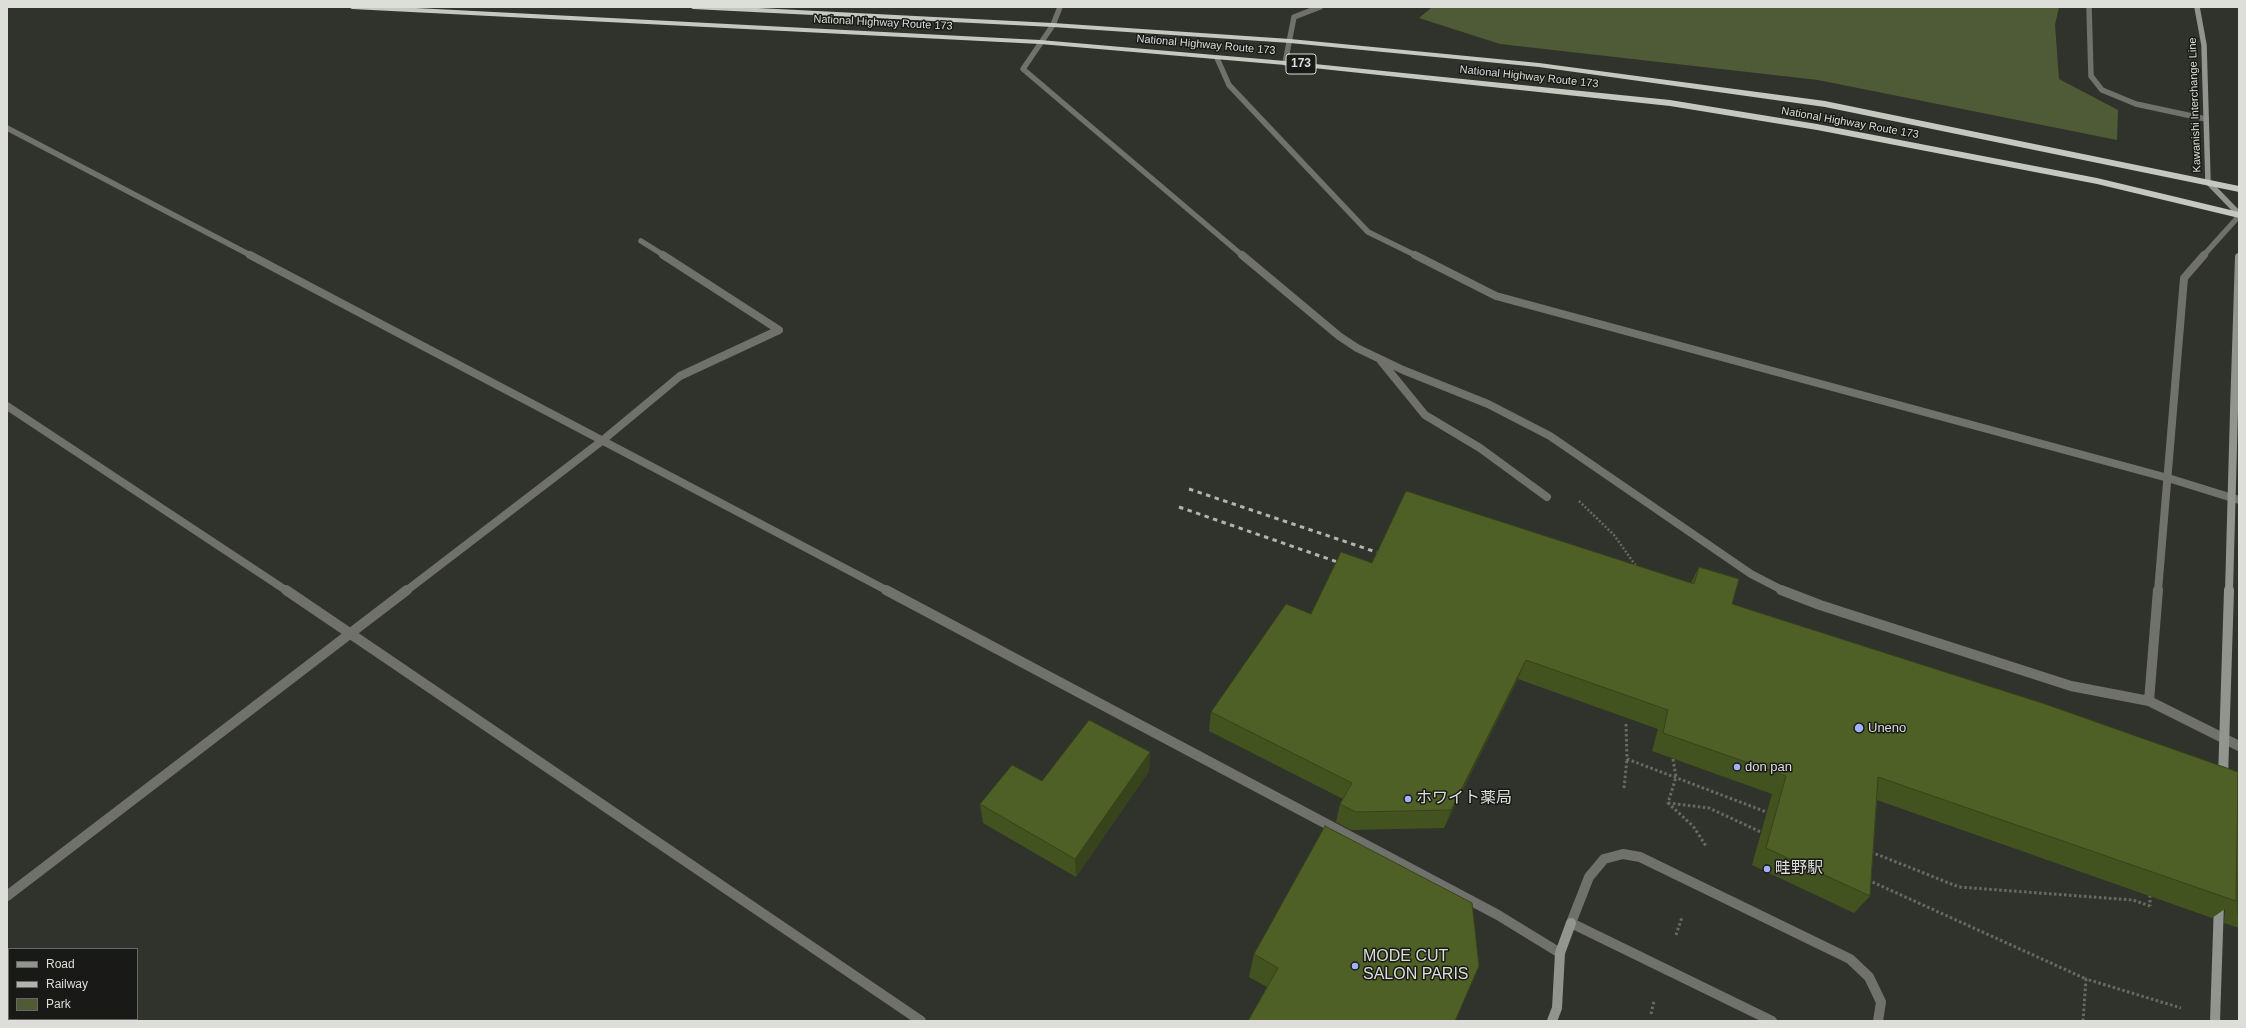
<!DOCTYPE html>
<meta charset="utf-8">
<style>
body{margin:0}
#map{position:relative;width:2246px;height:1028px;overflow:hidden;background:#30332c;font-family:Helvetica,sans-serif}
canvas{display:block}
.frame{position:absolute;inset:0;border:8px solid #dddeda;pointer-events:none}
.legend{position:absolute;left:8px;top:948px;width:130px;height:72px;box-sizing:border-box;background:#191a17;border:1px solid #676865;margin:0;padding:5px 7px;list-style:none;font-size:12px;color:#dddeda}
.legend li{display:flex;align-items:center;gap:8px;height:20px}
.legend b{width:20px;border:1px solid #676865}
</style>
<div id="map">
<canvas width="2246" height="1028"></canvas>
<div class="frame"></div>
<ul class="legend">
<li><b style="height:5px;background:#92948f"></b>Road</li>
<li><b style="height:5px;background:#b2b4af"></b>Railway</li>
<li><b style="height:11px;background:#4f5b36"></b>Park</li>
</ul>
</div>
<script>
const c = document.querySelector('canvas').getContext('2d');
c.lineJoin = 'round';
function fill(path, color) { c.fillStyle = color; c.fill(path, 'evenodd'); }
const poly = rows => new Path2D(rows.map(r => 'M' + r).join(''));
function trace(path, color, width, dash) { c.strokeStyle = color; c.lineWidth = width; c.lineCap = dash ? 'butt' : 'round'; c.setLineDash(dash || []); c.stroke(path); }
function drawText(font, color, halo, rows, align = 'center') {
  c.font = font + ' Helvetica,"Noto Sans JP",sans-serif'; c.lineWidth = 3; c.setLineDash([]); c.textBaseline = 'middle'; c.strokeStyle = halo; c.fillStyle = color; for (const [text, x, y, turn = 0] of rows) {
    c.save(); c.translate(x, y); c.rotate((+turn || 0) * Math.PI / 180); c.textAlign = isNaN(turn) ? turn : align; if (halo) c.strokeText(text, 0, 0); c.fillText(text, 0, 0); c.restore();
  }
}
fill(poly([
 [1517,7,2059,7,2055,25,2059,79,2118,110,2117,140,1818,80,1500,44,1419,18,1431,8]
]), '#4f5b36');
trace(poly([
 [1579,501,1614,535,1636,566]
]), '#686b65', 2.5, [2, 2]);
trace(poly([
 [1626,724,1627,759,1769,813],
 [1673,759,1676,777,1668,803,1693,826,1706,846],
 [1624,788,1627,759],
 [1668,803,1709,808,1763,833],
 [1871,852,1959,887,2133,900,2150,906],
 [1868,880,2086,979],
 [1676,935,1682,917],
 [1651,1014,1654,1001],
 [2083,1021,2086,979,2181,1008]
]), '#686b65', 3, [2.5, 2.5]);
trace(poly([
 [1060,7,1053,25,1023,69,1243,256],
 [2089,7,2091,76,2102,90,2136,104,2206,119],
 [1217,58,1229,85,1368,232,1417,256],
 [1285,63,1294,17,1320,7],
 [7,128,252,256],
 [641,241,665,256],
 [2203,256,2239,216]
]), '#70716d', 5.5);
trace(poly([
 [250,255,888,591],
 [1242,255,1339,336,1357,348,1403,370,1488,404,1550,436,1751,574,1784,591],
 [1415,255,1496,296,2168,478,2239,500],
 [1381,361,1425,415,1480,448,1547,497],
 [7,406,287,591],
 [406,591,603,440,680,376,779,330,663,255],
 [2158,591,2184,278,2204,255]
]), '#70716d', 8);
trace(poly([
 [286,590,921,1021],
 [886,590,1498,915,1560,953],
 [1781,590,1820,605,2071,686,2149,701,2239,746],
 [2149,701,2158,590],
 [7,896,407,590],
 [1772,1021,1571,923,1589,877,1604,859,1623,854,1640,857,1850,959,1869,977,1881,1002,1878,1021]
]), '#70716d', 10);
trace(poly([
 [2197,7,2204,45,2208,182,2239,214]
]), '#92948f', 5.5);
trace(poly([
 [2234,411,2239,257]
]), '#92948f', 8);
trace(poly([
 [7,991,9,993],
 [35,1019,37,1021],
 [1552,1021,1557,1008,1560,953,1571,923]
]), '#92948f', 10);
fill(poly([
 [348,7,396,7,1040,40,1285,61,1670,100,1817,124,2097,178,2239,212,2239,218,2097,184,1817,130,1670,106,1285,65,1040,44,352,9,348,7],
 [689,7,738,7,1053,23,1290,39,1539,63,1825,101,2239,186,2239,192,1825,107,1539,67,1290,43,1053,27,693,9,689,7]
]), '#c5c8c0');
trace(poly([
 [1189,489,1388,556],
 [1179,507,1346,565]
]), '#b2b4af', 3, [4.5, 4.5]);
trace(poly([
 [2150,895,2150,906]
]), '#686b65', 3, [2.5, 2.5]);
trace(poly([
 [2229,591,2234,411]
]), '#92948f', 8);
trace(poly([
 [2223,778,2229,590],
 [2215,1021,2219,903]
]), '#92948f', 10);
fill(poly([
 [1372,563,1691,583,1699,567,1732,604,2238,787,2239,786,2239,928,2224,923,2225,909,2212,918,1877,800,1870,896,1854,913,1752,865,1772,794,1652,751,1658,729,1518,679,1444,828,1351,830,1336,822,1340,804,1343,799,1209,731,1211,712,1311,614],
 [1150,752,1149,771,1076,877,983,823,980,804,1042,781],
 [1254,954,1455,1021,1267,987,1249,977]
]), '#435320');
fill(poly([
 [1526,660,1518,679,1444,828,1451,810],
 [1150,752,1149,771,1076,877,1075,859]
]), '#37431a');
const building = poly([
 [1406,491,1694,584,1699,567,1739,579,1732,604,2045,704,2238,772,2236,901,1878,777,1870,896,1766,848,1786,776,1663,733,1668,710,1526,660,1451,810,1356,812,1340,804,1352,783,1211,712,1286,604,1311,614,1341,552,1372,563,1406,491],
 [1089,720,1150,752,1075,859,980,804,1012,765,1042,781,1089,720],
 [1325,826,1472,903,1479,966,1455,1021,1248,1021,1278,968,1254,954,1325,826],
 [2239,847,2239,914,2237,913,2239,847]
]);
fill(building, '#4e6025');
trace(building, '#37431a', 1);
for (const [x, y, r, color] of [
 [1859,728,5,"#a1b2fd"],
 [1737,767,4,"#a1b2fd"],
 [1408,799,4,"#a1b2fd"],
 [1767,869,4,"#a1b2fd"],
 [1355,966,4,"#a1b2fd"]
]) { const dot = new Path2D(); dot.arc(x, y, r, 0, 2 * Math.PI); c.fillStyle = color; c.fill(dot); trace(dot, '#191a17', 1.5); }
drawText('11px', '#dddeda', '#191a17', [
 ["National Highway Route 173",883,23,3],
 ["National Highway Route 173",1206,45,5],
 ["National Highway Route 173",1529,77,6],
 ["Kawanishi Interchange Line",2195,105,-92],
 ["National Highway Route 173",1850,123,10]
]);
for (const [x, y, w] of [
 [1301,64,30]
]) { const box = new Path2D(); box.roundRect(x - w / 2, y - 10, w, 20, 3); c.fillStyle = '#191a17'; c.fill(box); trace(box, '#dddeda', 1); }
drawText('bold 12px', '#dddeda', null, [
 ["173",1301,64]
]);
drawText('13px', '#dddeda', '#191a17', [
 ["Uneno",1868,728],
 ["don pan",1745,767]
], 'left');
drawText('16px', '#dddeda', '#191a17', [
 ["ホワイト薬局",1416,799],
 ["畦野駅",1775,869],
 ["MODE CUT",1363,957],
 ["SALON PARIS",1363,975]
], 'left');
</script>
